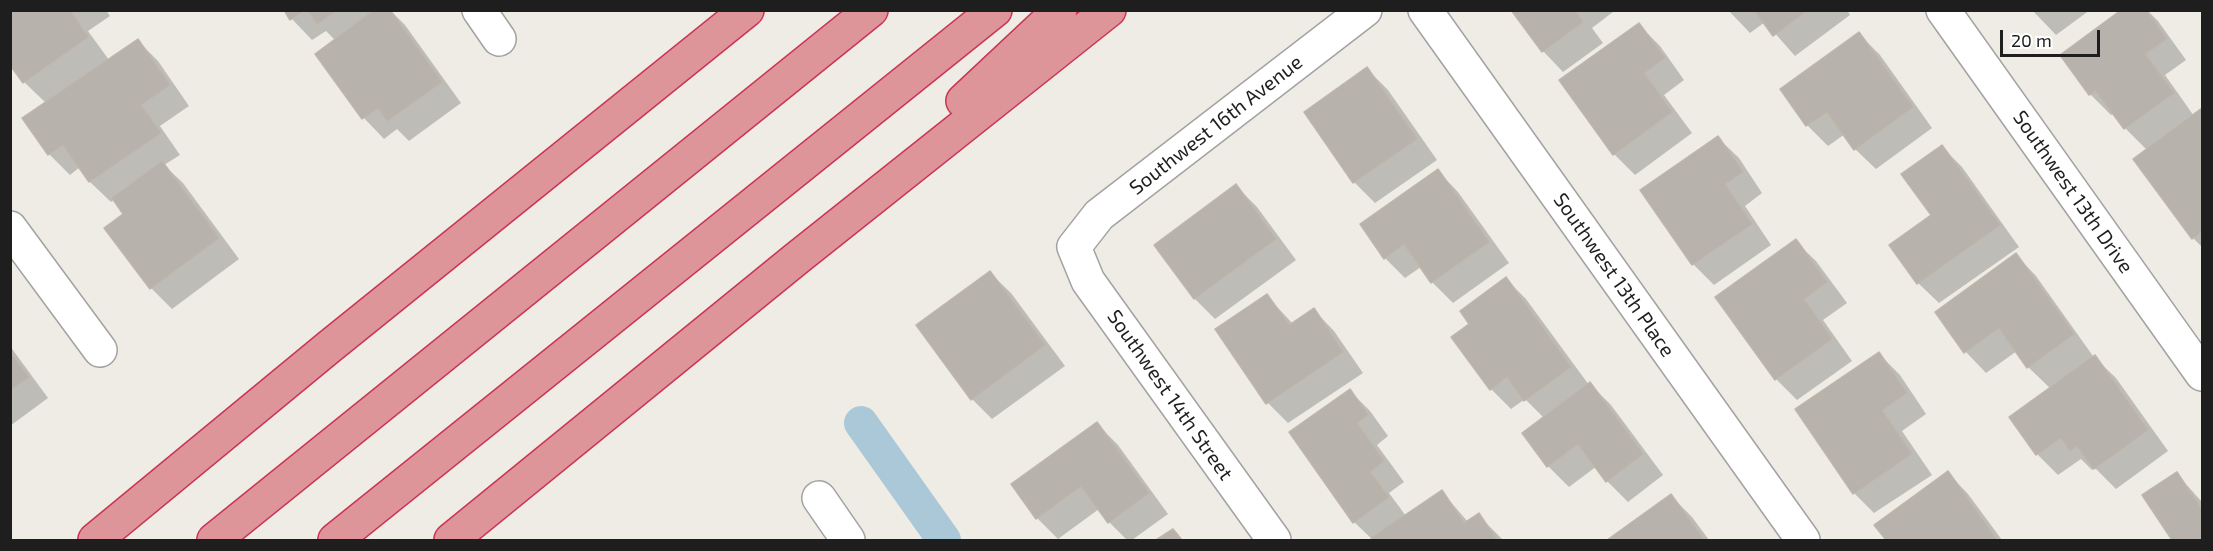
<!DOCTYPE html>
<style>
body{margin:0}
#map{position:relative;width:2213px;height:551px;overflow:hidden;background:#eeece5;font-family:"Exo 2",sans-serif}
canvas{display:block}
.frame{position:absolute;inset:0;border:12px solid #1e1e1e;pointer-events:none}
.scale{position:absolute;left:2000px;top:30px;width:100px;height:27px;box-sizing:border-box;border:3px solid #1e1e1e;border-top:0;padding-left:8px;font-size:18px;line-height:21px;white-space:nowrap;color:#1e1e1e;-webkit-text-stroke:4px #fff;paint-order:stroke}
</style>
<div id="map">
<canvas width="2213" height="551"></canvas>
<div class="frame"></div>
<div class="scale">20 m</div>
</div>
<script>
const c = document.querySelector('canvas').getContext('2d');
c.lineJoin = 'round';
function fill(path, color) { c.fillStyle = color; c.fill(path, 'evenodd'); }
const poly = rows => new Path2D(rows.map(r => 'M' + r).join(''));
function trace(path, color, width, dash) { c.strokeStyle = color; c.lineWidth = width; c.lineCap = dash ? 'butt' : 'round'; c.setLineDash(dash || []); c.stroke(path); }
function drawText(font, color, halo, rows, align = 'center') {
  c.font = font + ' "Exo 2",sans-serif'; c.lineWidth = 6; c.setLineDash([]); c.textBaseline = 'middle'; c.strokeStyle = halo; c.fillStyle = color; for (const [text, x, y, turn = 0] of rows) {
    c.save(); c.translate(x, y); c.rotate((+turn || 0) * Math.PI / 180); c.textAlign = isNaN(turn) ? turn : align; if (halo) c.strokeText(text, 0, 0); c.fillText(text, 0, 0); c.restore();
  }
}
fill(poly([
 [10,10,106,10,110,16,88,31,109,60,138,41,158,61,189,106,160,126,180,155,164,165,183,183,239,259,172,309,151,288,106,228,126,214,115,199,111,202,90,182,80,167,70,175,49,154,46,103,24,82,13,66,10,67],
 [286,10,390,10,405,25,461,103,409,141,397,129,384,139,364,118,317,54,335,40,326,31,312,40,292,19],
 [1513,10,1612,10,1613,12,1592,28,1603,43,1563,72,1543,51],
 [1728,10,1847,10,1850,15,1795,56,1765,22,1750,33],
 [2032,10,2090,10,2056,35],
 [2124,10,2147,10,2158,21,2186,60,2165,75,2194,116,2202,110,2202,247,2193,238,2147,150,2125,128,2114,113,2111,115,2090,94],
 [1639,25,1660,46,1684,80,1664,95,1692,133,1635,175,1614,154],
 [1859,34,1880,55,1932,128,1876,169,1855,149,1845,134,1828,146,1807,125],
 [1367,69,1388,90,1437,160,1375,203,1354,182,1306,113],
 [1718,138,1739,158,1762,193,1745,206,1771,245,1714,285,1693,264],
 [1942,147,1962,167,2019,247,1939,303,1918,283,1933,216],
 [1438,171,1458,192,1509,263,1453,303,1432,282,1421,267,1405,278,1385,258],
 [1236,186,1257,207,1296,260,1215,319,1195,299,1156,245],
 [1795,241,1816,261,1847,303,1823,320,1852,361,1797,400,1777,380,1717,298],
 [2016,255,2036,276,2093,356,2116,378,2168,451,2116,489,2095,468,2092,470,2081,459,2058,475,2037,454,2011,418,2051,389,2028,367,2017,351,1986,373,1966,352,1937,312],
 [990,273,1011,293,1065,366,992,419,972,399],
 [1506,279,1526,299,1589,385,1590,384,1611,405,1663,475,1628,502,1607,481,1597,466,1569,487,1548,466,1524,433,1544,418,1525,399,1511,409,1491,389,1471,324],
 [1267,296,1293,324,1314,310,1334,331,1363,373,1288,423,1268,403],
 [10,346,48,398,10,426],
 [1879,354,1900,375,1926,414,1902,431,1932,475,1874,513,1854,493],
 [1350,391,1370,411,1388,436,1377,445,1404,482,1389,493,1406,516,1442,492,1468,522,1478,515,1503,540,1373,540,1354,522],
 [1097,424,1118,445,1168,514,1132,540,1127,540,1109,522,1099,509,1058,539,1037,518,1013,485],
 [1948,473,1968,494,2002,540,1888,540,1877,525],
 [2177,474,2202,502,2202,540,2175,540,2144,495],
 [1671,496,1692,517,1709,540,1609,540]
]), '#0003');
trace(poly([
 [861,423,944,540]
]), '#aac8d8', 34);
const building = poly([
 [10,10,70,10,88,37,23,83,10,65,10,10],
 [284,10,305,10,290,20,284,10],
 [308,10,337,10,317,24,308,10],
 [374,10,390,10,442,82,387,121,378,108,362,119,315,54,374,10],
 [1511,10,1575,10,1583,22,1542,52,1511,10],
 [1754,10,1808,10,1773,36,1754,10],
 [2121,10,2146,10,2167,39,2145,54,2174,93,2124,129,2096,91,2089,95,2060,55,2121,10],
 [1639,23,1665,58,1644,73,1672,112,1613,155,1559,80,1639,23],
 [1859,32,1913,107,1854,150,1827,112,1806,126,1780,89,1859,32],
 [138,39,170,85,141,105,161,133,89,182,63,145,48,155,22,118,138,39],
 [1367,67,1417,139,1353,183,1304,112,1367,67],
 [2202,108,2202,231,2192,239,2133,159,2202,108],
 [1718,136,1743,172,1725,184,1752,224,1692,265,1640,190,1718,136],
 [1942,145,2000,225,1917,284,1889,245,1931,215,1901,174,1942,145],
 [162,161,219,238,150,289,104,228,123,214,112,198,162,161],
 [1438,169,1489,242,1431,283,1404,244,1384,259,1360,224,1438,169],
 [1236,184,1276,239,1194,299,1154,245,1236,184],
 [1796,239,1827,282,1804,299,1832,339,1775,380,1715,297,1796,239],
 [2016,253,2074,334,2027,368,1999,328,1964,353,1935,312,2016,253],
 [990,271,1045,345,971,400,916,325,990,271],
 [1506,277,1571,367,1524,401,1507,377,1490,390,1451,337,1469,324,1460,311,1506,277],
 [1267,294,1289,325,1314,308,1343,352,1266,404,1215,329,1267,294],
 [10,352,29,377,10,390,10,352],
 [1879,352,1907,393,1882,410,1912,454,1853,494,1795,409,1879,352],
 [2095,355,2148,430,2094,469,2077,446,2070,451,2061,438,2036,455,2009,417,2095,355],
 [1590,382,1643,454,1606,482,1578,444,1547,467,1522,433,1590,382],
 [1350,389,1368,415,1357,423,1384,461,1370,472,1389,497,1353,523,1289,432,1350,389],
 [1097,422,1149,493,1108,523,1081,486,1036,519,1011,484,1097,422],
 [1948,471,1997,540,1886,540,1874,525,1948,471],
 [2177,472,2202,510,2202,540,2172,540,2142,495,2177,472],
 [1442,490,1464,523,1479,513,1497,540,1373,540,1371,538,1442,490],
 [1671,494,1704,540,1607,540,1671,494],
 [1173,529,1182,540,1156,540,1173,529]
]);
fill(building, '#b7b2ab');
trace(building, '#bfb5a9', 1.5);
const minor = poly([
 [479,10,499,39],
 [1425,10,1803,540],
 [1943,10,2202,374],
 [10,228,100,350],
 [819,498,848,540],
 [1274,540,1088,281,1074,247,1099,215,1365,10]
]);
const highway = poly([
 [963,101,1060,10],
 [95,540,329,347,747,10],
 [214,540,871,10],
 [335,540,995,10],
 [451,540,796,259,1109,10]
]);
trace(minor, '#a2a2a2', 36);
trace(highway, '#ca3556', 36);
trace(minor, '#fff', 33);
trace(highway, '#de959a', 33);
drawText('20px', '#1e1e1e', '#fff', [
 ["Southwest 16th Avenue",1216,125,-38],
 ["Southwest 13th Drive",2073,192,55],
 ["Southwest 13th Place",1614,275,55],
 ["Southwest 14th Street",1170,395,55]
]);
</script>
